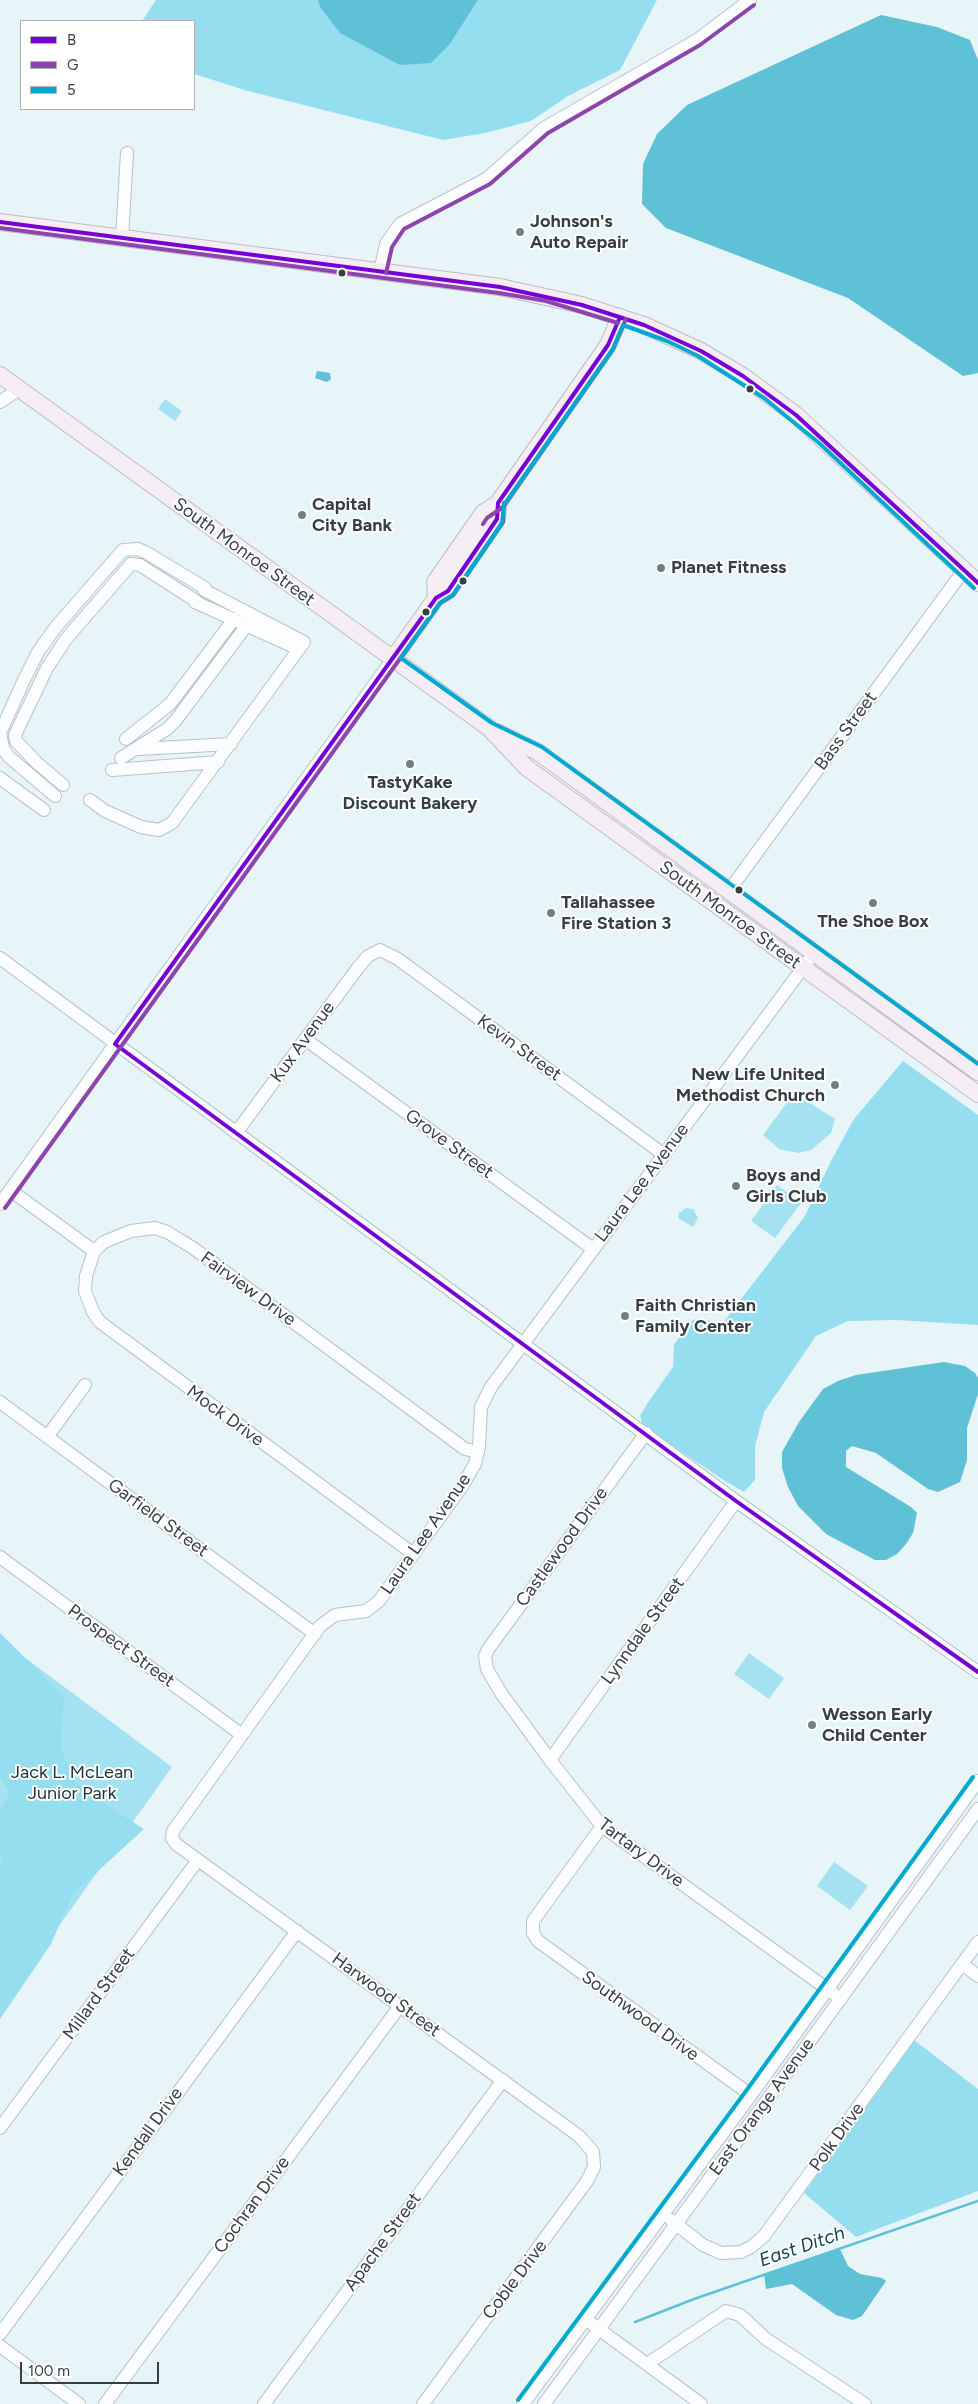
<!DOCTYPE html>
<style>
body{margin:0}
#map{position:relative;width:978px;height:2404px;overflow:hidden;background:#e7f4f8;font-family:Figtree,sans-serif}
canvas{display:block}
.legend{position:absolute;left:20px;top:20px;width:175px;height:90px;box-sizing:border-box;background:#fff;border:1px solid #aeb2b3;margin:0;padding:6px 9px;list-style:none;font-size:15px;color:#353f41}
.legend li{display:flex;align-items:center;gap:10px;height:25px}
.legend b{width:25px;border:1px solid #aeb2b3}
.scale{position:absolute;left:20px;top:2362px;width:139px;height:22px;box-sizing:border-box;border:2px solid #353f41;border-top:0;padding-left:6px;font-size:15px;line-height:18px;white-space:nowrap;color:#353f41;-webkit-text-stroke:4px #fff;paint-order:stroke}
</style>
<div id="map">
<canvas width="978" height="2404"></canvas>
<ul class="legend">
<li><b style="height:6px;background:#7600d6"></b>B</li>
<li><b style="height:6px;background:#8e44ad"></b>G</li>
<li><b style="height:6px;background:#00a9ce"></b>5</li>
</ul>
<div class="scale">100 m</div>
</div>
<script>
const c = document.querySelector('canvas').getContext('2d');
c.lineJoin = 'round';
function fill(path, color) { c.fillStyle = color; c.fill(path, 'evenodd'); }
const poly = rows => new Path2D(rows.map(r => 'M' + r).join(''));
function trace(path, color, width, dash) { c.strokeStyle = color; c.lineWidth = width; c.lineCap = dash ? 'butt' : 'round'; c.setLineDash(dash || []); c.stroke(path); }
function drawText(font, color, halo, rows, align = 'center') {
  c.font = font + ' Figtree,sans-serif'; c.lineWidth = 4; c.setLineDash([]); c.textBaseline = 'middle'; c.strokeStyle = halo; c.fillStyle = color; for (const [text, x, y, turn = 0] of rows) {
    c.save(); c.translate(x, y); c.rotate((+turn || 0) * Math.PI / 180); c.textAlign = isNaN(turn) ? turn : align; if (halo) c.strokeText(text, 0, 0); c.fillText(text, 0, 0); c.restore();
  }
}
fill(poly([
 [165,399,182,411,175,421,158,409],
 [791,1097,800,1097,835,1119,831,1133,811,1150,798,1153,779,1149,763,1135],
 [777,1185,801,1203,775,1238,751,1221],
 [686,1208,693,1209,698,1218,693,1227,678,1218,679,1213],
 [0,1639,172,1767,0,2009],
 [749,1653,784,1678,769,1699,734,1674],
 [834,1862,868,1886,850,1910,817,1886]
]), '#a4e2f2');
fill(poly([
 [156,0,657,0,620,70,568,96,531,121,485,133,443,140,248,91,194,74,194,21,142,21],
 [903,1061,978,1115,978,1325,897,1320,848,1321,816,1336,764,1412,755,1446,755,1480,744,1492,725,1481,643,1426,640,1416,647,1404,673,1367,674,1345,689,1322,699,1318,722,1324,805,1216,831,1161,854,1119],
 [0,1633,64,1696,61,1749,72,1779,103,1803,144,1829,73,1894,51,1944,0,2019,0,1864,3,1859,0,1853,0,1808,10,1793,0,1777],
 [914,2040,978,2089,978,2191,856,2237,804,2193]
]), '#94def0');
fill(poly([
 [318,0,478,0,449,45,431,63,400,65,340,33,320,7],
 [881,15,937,27,970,40,978,60,978,373,963,376,848,298,666,228,642,204,643,164,657,134,687,105],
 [317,371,330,373,331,379,327,382,315,378],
 [944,1362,965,1366,975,1373,978,1378,978,1394,967,1428,967,1460,960,1482,938,1492,928,1489,876,1453,852,1446,846,1451,846,1467,911,1507,917,1513,913,1533,906,1544,897,1554,886,1560,875,1560,826,1534,798,1506,788,1487,782,1468,782,1452,799,1422,823,1389,838,1381,856,1375],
 [840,2249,848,2266,860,2274,882,2278,886,2281,862,2316,853,2320,836,2315,792,2284,766,2289,764,2274]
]), '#5ec1d6');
trace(poly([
 [635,2322,694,2299,978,2201]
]), '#5ec1d6', 2.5);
const minor = poly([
 [122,238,127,153],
 [380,272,386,244,400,224,486,179,544,128,697,40,750,0],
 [0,402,19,389],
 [195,602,299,649],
 [126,739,170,704,234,619],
 [139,749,231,744],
 [121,758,167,729,176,720,247,625],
 [112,770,218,762],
 [0,778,44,810],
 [63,785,36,762,16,741,15,735,47,668,66,639,131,564,140,565,196,601],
 [55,796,8,756,3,748,0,733,23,682,38,652,55,628,123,550,138,549,147,553,205,588],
 [90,800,105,811,141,827,159,830,172,823,304,642,204,590],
 [728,892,964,570],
 [0,958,736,1501,978,1672],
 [305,1039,593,1249],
 [236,1133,357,969,368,956,380,950,398,959,663,1154],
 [10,1190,94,1251],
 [0,1204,392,660],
 [0,1402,315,1634],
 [646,1433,489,1648,485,1656,487,1669,501,1693,550,1760,602,1826,841,1999],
 [47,1437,85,1385],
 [412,1553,100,1322,93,1312,85,1291,86,1276,94,1251,104,1242,131,1231,155,1228,167,1232,193,1248,465,1449,478,1452],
 [0,1557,242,1735],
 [550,1760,736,1501],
 [602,1826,533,1921,533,1933,538,1941,751,2095],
 [962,1964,978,1976],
 [0,2128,198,1860],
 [671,2220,703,2245,721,2253,741,2252,751,2247,764,2236,978,1942],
 [592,2324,701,2404],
 [0,2334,297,1931],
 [0,2346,79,2404],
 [647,2364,726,2311,740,2315,766,2339,865,2404],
 [105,2404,400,2006],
 [264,2404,503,2080],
 [423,2404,587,2181,594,2167,593,2152,579,2136,176,1844,172,1838,173,1831,320,1626,335,1615,366,1611,379,1601,461,1488,475,1464,479,1447,481,1407,491,1387,808,961],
 [523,2404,751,2095,978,1781],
 [544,2404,765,2103,978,1809]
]);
const major = poly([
 [0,222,500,287,582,305,644,325,701,351,743,376,796,415,978,583],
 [0,375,489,728,527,768,978,1094],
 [436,598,435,582,483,513,498,503,608,345,620,317],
 [392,660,436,598,448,591,497,519,498,503],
 [497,732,538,752,978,1072]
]);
trace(minor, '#b9c3c6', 14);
trace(major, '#c0bbc5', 18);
trace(minor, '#fbfdfe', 12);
trace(major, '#f4eef4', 16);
trace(poly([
 [0,222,500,287,582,305,644,325,701,351,743,376,796,415,978,583],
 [115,1044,736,1501,978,1672],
 [115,1044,436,598,448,591,497,519,498,503,608,345,620,317]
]), '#7600d6', 4);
trace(poly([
 [0,228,499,293,546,301,618,323],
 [386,273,392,247,404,229,490,184,548,133,700,45,754,5],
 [483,524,487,518,503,507,613,349,626,319],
 [5,1208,440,603,453,595,503,522,504,503]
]), '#8e44ad', 4);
trace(poly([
 [974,588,819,443,764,398,698,356,667,341,623,325,613,349,504,505,502,523,453,595,440,603,401,658,492,723,542,747,978,1064],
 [518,2400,746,2091,973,1777]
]), '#00a9ce', 4);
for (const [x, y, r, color] of [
 [520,232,5,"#737e81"],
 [342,273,4.5,"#353f41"],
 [750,389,4.5,"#353f41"],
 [302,515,5,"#737e81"],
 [661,568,5,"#737e81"],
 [463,581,4.5,"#353f41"],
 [426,612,4.5,"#353f41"],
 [410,764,5,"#737e81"],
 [739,890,4.5,"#353f41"],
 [873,903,5,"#737e81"],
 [551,913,5,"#737e81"],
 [835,1085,5,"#737e81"],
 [736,1186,5,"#737e81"],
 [625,1316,5,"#737e81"],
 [812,1725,5,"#737e81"]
]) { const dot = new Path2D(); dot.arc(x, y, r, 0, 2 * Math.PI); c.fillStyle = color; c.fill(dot); trace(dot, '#fff', 2); }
drawText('bold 18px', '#353f41', '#fff', [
 ["Johnson's",530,222],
 ["Auto Repair",530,243],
 ["Capital",312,505],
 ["City Bank",312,526],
 ["Planet Fitness",671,568],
 ["TastyKake",410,783,"center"],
 ["Discount Bakery",410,804,"center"],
 ["Tallahassee",561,903],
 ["Fire Station 3",561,924],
 ["The Shoe Box",873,922,"center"],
 ["New Life United",825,1075,"right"],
 ["Methodist Church",825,1096,"right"],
 ["Boys and",746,1176],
 ["Girls Club",746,1197],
 ["Faith Christian",635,1306],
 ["Family Center",635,1327],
 ["Wesson Early",822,1715],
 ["Child Center",822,1736]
], 'left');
drawText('18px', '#353f41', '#fff', [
 ["South Monroe Street",244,552,36],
 ["Bass Street",846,731,-54],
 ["South Monroe Street",730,915,36],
 ["Kux Avenue",303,1042,-54],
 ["Kevin Street",519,1048,36],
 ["Grove Street",449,1144,36],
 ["Laura Lee Avenue",642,1183,-53],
 ["Fairview Drive",248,1289,36],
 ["Mock Drive",225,1416,36],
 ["Garfield Street",158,1518,36],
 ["Laura Lee Avenue",426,1534,-55],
 ["Castlewood Drive",562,1547,-54],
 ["Lynndale Street",643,1631,-54],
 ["Prospect Street",121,1646,36],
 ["Tartary Drive",641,1853,37],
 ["Millard Street",99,1994,-54],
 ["Harwood Street",386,1995,36],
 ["Southwood Drive",640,2016,36],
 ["East Orange Avenue",762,2107,-54],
 ["Kendall Drive",148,2132,-54],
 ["Polk Drive",837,2137,-54],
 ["Cochran Drive",252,2205,-54],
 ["Apache Street",383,2242,-54],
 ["Coble Drive",515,2280,-53]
]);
drawText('18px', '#1d3238', '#fff', [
 ["Jack L. McLean",72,1773],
 ["Junior Park",72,1794]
]);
drawText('italic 19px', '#0f4652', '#fff', [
 ["East Ditch",802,2247,-19]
]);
</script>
